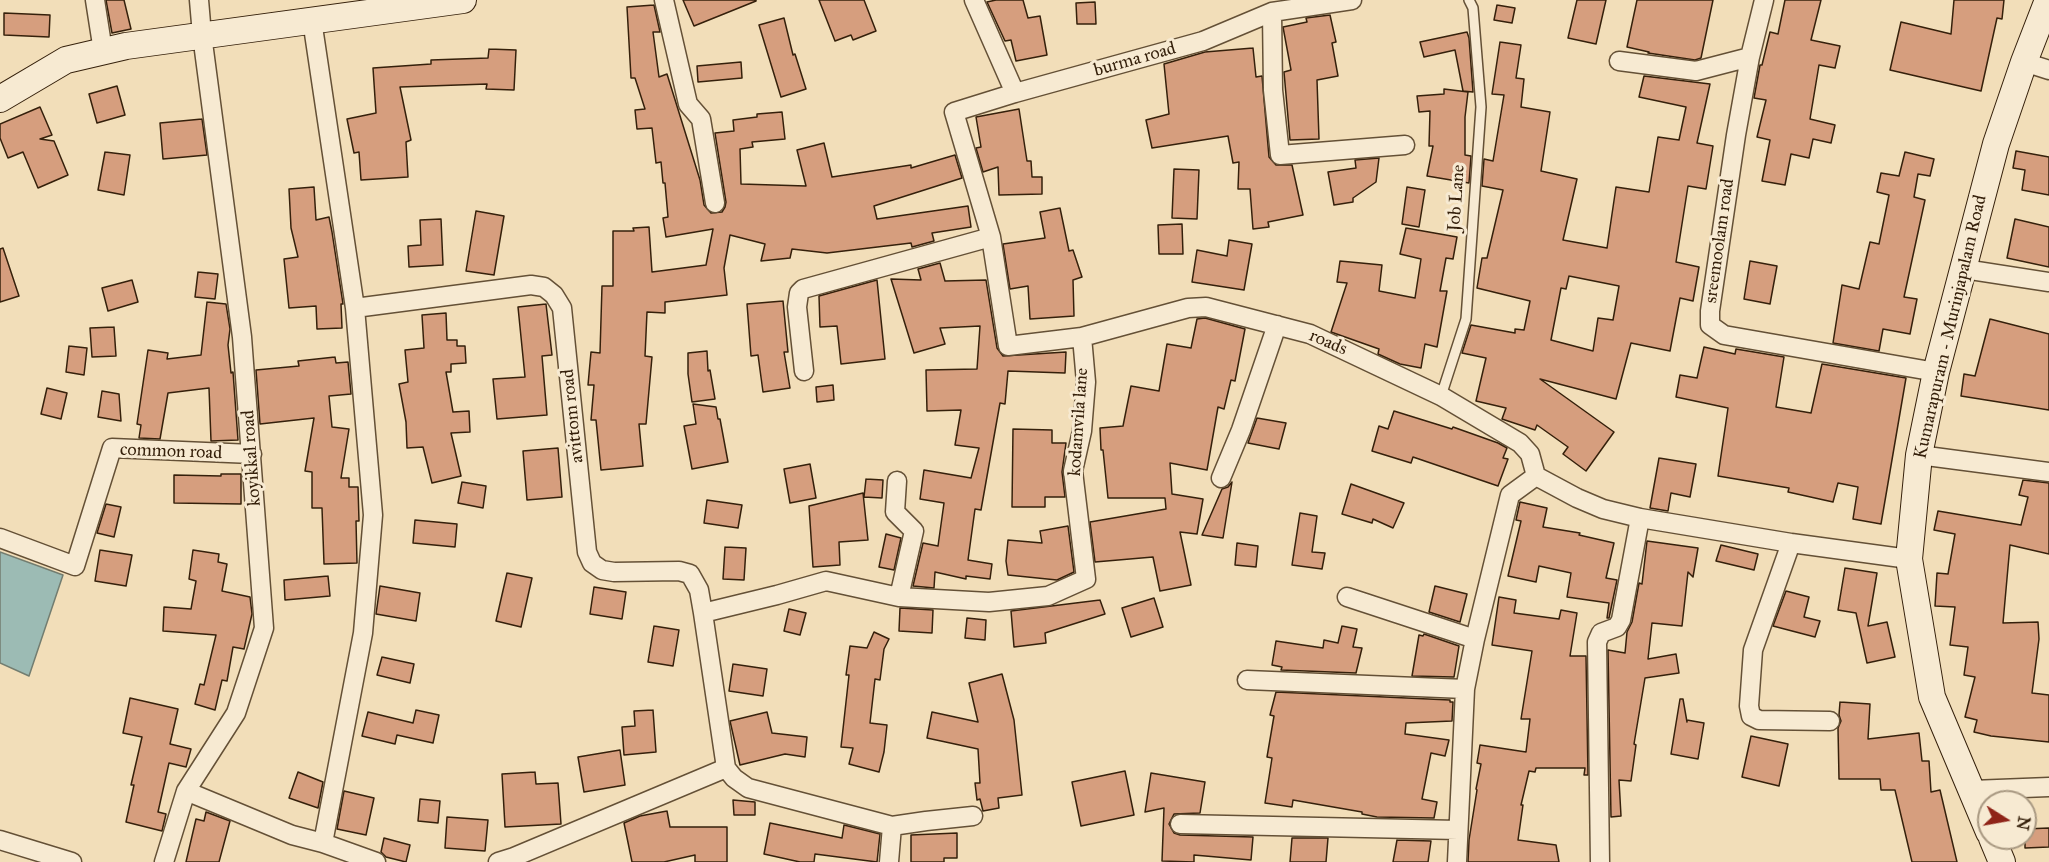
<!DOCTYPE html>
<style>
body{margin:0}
#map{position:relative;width:2049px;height:862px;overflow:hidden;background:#f2deb9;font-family:"IM FELL Great Primer",serif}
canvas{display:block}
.north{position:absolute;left:1977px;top:790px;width:60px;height:60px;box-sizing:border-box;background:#f7ead2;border:2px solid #a99982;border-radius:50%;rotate:101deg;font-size:16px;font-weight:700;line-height:24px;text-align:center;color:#35200b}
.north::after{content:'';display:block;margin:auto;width:21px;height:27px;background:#8f2418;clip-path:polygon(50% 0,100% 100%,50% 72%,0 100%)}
</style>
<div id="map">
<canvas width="2049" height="862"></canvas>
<div class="north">N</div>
</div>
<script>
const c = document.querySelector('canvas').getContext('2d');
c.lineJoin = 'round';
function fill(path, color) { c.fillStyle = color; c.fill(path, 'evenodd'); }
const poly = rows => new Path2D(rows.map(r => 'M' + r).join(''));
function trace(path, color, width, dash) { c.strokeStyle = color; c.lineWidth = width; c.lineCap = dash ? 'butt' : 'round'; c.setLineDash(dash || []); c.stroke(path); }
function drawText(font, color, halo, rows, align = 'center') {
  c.font = font + ' "IM FELL Great Primer",serif'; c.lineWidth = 6; c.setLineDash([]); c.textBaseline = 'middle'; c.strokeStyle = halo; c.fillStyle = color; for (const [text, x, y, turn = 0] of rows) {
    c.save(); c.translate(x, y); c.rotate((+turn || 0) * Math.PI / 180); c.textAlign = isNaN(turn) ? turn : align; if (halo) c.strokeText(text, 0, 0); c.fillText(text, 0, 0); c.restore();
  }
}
const water = poly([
 [0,552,63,575,29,676,0,663,0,552]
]);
fill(water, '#9cbbb4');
trace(water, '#737d70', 1.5);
const building = poly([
 [106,0,124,0,131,29,112,33,106,0],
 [683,0,756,0,756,1,694,26,683,0],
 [819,0,864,0,876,31,853,40,851,35,835,41,819,0],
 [996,0,1023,0,1028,18,1040,16,1047,55,1016,61,1011,40,1005,41,987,2,996,0],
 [1577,0,1606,0,1596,44,1568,38,1577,0],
 [1637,0,1713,0,1701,58,1695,60,1648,53,1649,52,1627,47,1637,0],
 [1785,0,1821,0,1811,40,1840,46,1835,68,1819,65,1810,119,1835,125,1831,143,1813,139,1809,158,1791,154,1785,185,1762,181,1770,140,1757,137,1766,100,1754,98,1760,65,1762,65,1770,32,1778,34,1785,0],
 [1954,0,2004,0,2002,19,1997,18,1981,91,1890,70,1901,22,1951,34,1954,0],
 [1095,2,1096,24,1077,24,1076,3,1095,2],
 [654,5,660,32,653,32,659,77,667,74,700,180,704,205,711,213,722,212,725,207,726,202,715,133,734,131,733,120,757,117,757,114,782,112,785,139,752,142,753,147,740,149,741,184,806,186,797,150,824,143,832,177,911,165,911,168,955,155,962,178,874,206,877,219,968,206,971,227,932,233,934,241,912,247,911,243,827,253,792,249,790,258,761,261,765,244,730,235,724,268,727,295,665,302,665,313,647,312,645,356,652,357,646,424,639,424,643,466,601,470,596,420,591,420,594,385,588,385,591,352,600,353,602,286,613,286,613,231,634,231,633,228,649,227,652,272,706,265,713,229,666,237,663,218,668,217,665,183,663,183,661,162,656,163,652,128,637,129,635,110,645,109,635,78,631,78,627,7,654,5],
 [1497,5,1515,8,1512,23,1494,20,1497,5],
 [4,13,50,15,49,37,4,35,4,13],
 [1330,15,1336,42,1332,43,1338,76,1317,80,1319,139,1290,140,1284,72,1291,70,1283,27,1307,22,1306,18,1330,15],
 [784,18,793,55,795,54,806,89,781,97,759,25,784,18],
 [1467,32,1469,38,1473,92,1463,91,1455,50,1424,57,1420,42,1467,32],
 [1500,42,1521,45,1516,78,1524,79,1521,107,1550,112,1541,171,1577,179,1563,240,1607,248,1616,187,1649,192,1658,137,1679,140,1686,107,1639,97,1644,76,1710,84,1697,143,1713,146,1706,189,1688,186,1676,262,1699,267,1693,301,1680,298,1670,351,1631,343,1616,399,1540,379,1614,432,1586,471,1563,454,1568,447,1537,425,1535,430,1502,419,1506,408,1476,401,1486,358,1462,353,1471,325,1515,333,1515,329,1524,330,1530,301,1477,288,1482,258,1487,258,1503,190,1482,186,1484,159,1493,161,1504,95,1492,94,1500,42],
 [1569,276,1619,286,1613,320,1598,318,1593,351,1551,340,1561,288,1566,289,1569,276],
 [1253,48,1256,77,1262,76,1269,157,1276,165,1292,165,1303,215,1268,222,1269,227,1253,229,1250,189,1238,189,1239,162,1233,163,1228,136,1152,148,1146,120,1169,114,1164,64,1205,52,1253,48],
 [489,49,516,50,514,90,486,89,487,84,400,87,411,140,406,142,408,177,361,180,359,152,354,153,347,119,376,113,373,68,431,64,431,60,488,58,489,49],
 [741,62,742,78,698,82,697,66,741,62],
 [117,86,125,115,97,123,89,94,117,86],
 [1444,89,1468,92,1465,117,1465,155,1471,156,1469,183,1427,176,1433,146,1429,146,1430,111,1419,112,1417,96,1444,94,1444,89],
 [40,107,52,135,40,139,54,141,68,175,38,188,23,152,8,158,0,138,0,124,40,107],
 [1019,109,1027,161,1031,161,1032,177,1042,177,1042,194,999,195,998,167,983,172,976,148,981,147,976,117,1019,109],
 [202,119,207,155,163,159,160,123,202,119],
 [2016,151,2049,157,2049,195,2022,190,2025,170,2013,168,2016,151],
 [105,152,130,155,124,195,98,190,105,152],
 [1905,152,1934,159,1930,176,1918,174,1914,197,1925,200,1904,297,1917,299,1910,334,1883,329,1879,351,1833,343,1842,285,1859,289,1870,242,1879,244,1889,195,1877,192,1881,173,1899,176,1905,152],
 [1379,158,1376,182,1353,198,1353,202,1334,205,1328,172,1356,168,1355,160,1379,158],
 [1174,169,1199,170,1197,219,1172,218,1174,169],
 [314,187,316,220,329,217,332,232,343,304,341,304,342,328,317,329,316,306,289,308,284,259,298,257,291,228,289,189,314,187],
 [1407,187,1425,190,1419,227,1402,224,1407,187],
 [1060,208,1069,251,1073,250,1082,277,1073,280,1074,316,1030,319,1028,286,1010,289,1003,244,1045,238,1040,212,1060,208],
 [476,211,504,216,494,275,466,271,476,211],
 [441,219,443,265,409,267,408,246,421,245,420,220,441,219],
 [2015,219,2049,227,2049,267,2007,258,2015,219],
 [1182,224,1183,254,1159,254,1158,225,1182,224],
 [1406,228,1457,237,1453,259,1446,258,1440,291,1447,291,1437,347,1425,344,1421,368,1400,364,1378,354,1379,349,1331,332,1347,283,1337,282,1340,261,1382,265,1379,291,1415,298,1421,259,1400,254,1406,228],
 [1229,240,1252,244,1244,290,1192,282,1197,250,1227,256,1229,240],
 [3,248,19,296,0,302,0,249,3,248],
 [1750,261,1777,266,1770,304,1744,299,1750,261],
 [940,263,945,281,986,280,997,348,1003,356,1066,352,1065,373,1008,371,1005,404,1000,403,981,510,975,509,968,560,992,564,990,579,966,576,966,579,935,572,934,588,913,586,923,543,938,546,944,503,920,499,924,470,971,478,979,448,955,445,961,410,927,411,926,370,977,369,980,326,940,328,945,344,914,353,891,279,921,280,918,269,940,263],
 [198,272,218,274,215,299,195,297,198,272],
 [132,280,138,302,108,311,102,288,132,280],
 [877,280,885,359,841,364,837,326,820,327,819,296,877,280],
 [783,301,788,352,784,352,790,388,763,392,758,355,751,356,747,304,783,301],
 [207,302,226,304,230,329,228,345,231,373,233,372,238,440,211,441,209,388,168,393,160,439,139,438,141,425,137,424,148,350,168,353,167,359,201,355,207,302],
 [546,304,552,355,542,356,547,415,497,419,493,379,525,377,518,307,546,304],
 [446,313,447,340,457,340,457,346,465,346,466,363,451,364,451,372,446,372,453,412,469,411,470,432,451,433,461,476,432,483,423,447,407,448,406,422,399,384,408,382,405,350,424,348,422,315,446,313],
 [1205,318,1245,329,1235,381,1231,380,1224,409,1218,407,1207,470,1170,463,1172,494,1203,499,1197,534,1180,532,1191,585,1160,591,1153,557,1095,562,1090,522,1166,509,1165,498,1108,498,1103,450,1101,450,1100,428,1123,426,1131,386,1159,391,1167,344,1191,348,1197,319,1205,318],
 [1990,319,2049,334,2049,410,1961,396,1964,374,1975,376,1990,319],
 [114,327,116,356,92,357,90,328,114,327],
 [69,346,87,348,84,375,66,372,69,346],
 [1704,347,1735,354,1736,349,1784,357,1776,407,1811,413,1822,364,1906,378,1881,524,1853,519,1858,487,1838,483,1833,502,1788,492,1789,488,1718,476,1728,408,1676,397,1680,375,1697,378,1704,347],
 [707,351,708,371,710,370,715,399,692,402,688,374,688,353,707,351],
 [335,357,336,363,348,362,351,394,329,396,332,427,349,429,341,478,349,478,349,487,358,487,359,521,356,521,357,563,324,564,322,508,312,508,312,472,305,471,314,418,260,424,256,370,299,366,298,361,335,357],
 [833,385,834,400,817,402,816,387,833,385],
 [47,388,67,393,61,419,41,414,47,388],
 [102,391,119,394,121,421,98,417,102,391],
 [693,404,716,407,718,419,720,419,728,462,692,469,684,426,696,424,693,404],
 [1394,411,1452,429,1453,427,1498,443,1507,448,1503,458,1508,459,1498,486,1413,457,1411,463,1372,451,1379,426,1388,429,1394,411],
 [1257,418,1286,423,1279,449,1248,443,1257,418],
 [1013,429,1052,430,1052,443,1066,443,1062,472,1065,497,1045,497,1045,507,1012,507,1013,429],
 [558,448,562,497,527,500,523,451,558,448],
 [1659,458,1696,464,1690,497,1671,493,1668,511,1650,508,1659,458],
 [810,464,816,498,790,503,784,469,810,464],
 [221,474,241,474,241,504,174,503,174,475,221,476,221,474],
 [866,479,883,480,882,498,864,497,866,479],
 [2023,480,2049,483,2049,554,2010,545,2003,623,2038,622,2039,639,2032,693,2049,695,2049,742,1991,736,1974,732,1977,720,1965,717,1975,677,1964,675,1968,647,1950,645,1955,607,1935,606,1937,573,1948,574,1955,534,1934,530,1938,511,2021,525,2028,497,2019,495,2023,480],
 [462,482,486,486,483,508,458,503,462,482],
 [1232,482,1223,538,1202,535,1222,489,1228,487,1232,482],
 [1351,484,1404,503,1393,528,1373,519,1372,523,1342,514,1351,484],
 [863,493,868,540,839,542,840,565,813,567,809,506,863,493],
 [707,500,742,505,738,528,704,523,707,500],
 [1520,502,1547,508,1543,527,1580,533,1579,535,1614,543,1606,578,1617,580,1609,618,1607,618,1609,603,1567,597,1571,573,1539,566,1536,582,1508,576,1521,521,1516,520,1520,502],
 [106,504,121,507,114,537,97,533,106,504],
 [1300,513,1317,516,1312,552,1325,553,1322,569,1292,565,1300,513],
 [415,520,457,524,455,547,413,543,415,520],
 [1068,526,1074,572,1057,580,1008,575,1006,561,1008,540,1042,543,1040,531,1068,526],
 [886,534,901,538,894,570,879,567,886,534],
 [1647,541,1698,548,1693,577,1688,572,1682,626,1652,623,1648,659,1676,654,1679,673,1645,678,1634,744,1636,745,1631,781,1619,780,1621,816,1611,817,1608,650,1625,653,1627,632,1632,622,1639,583,1642,584,1647,541],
 [1237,543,1258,546,1256,567,1235,565,1237,543],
 [1721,545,1758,554,1754,570,1716,561,1721,545],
 [725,547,746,548,744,580,723,579,725,547],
 [100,550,132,555,126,586,95,581,100,550],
 [193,550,219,554,218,562,227,564,222,591,250,597,252,614,244,649,233,647,227,681,222,680,215,710,195,704,200,684,204,685,216,635,163,631,164,607,191,609,196,581,189,579,193,550],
 [1845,568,1877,573,1868,626,1887,622,1895,657,1867,663,1856,613,1838,610,1845,568],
 [507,573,532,578,521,627,496,621,507,573],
 [328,576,330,596,285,600,284,580,328,576],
 [380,586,420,593,416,621,376,614,380,586],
 [1435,586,1467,594,1460,622,1429,612,1435,586],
 [594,587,626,592,622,619,590,614,594,587],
 [1786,591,1809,597,1804,617,1820,621,1815,637,1773,626,1786,591],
 [1499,597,1516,600,1514,613,1559,619,1561,610,1577,613,1570,656,1586,656,1588,775,1584,775,1585,768,1536,768,1535,772,1529,771,1521,805,1523,805,1518,840,1556,845,1559,862,1468,862,1469,840,1477,790,1476,789,1481,764,1477,763,1480,745,1526,752,1530,719,1521,719,1532,651,1492,645,1499,597],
 [1154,598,1163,627,1131,637,1122,608,1154,598],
 [1100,600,1105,614,1045,633,1046,643,1014,647,1011,611,1100,600],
 [900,608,933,610,932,633,899,631,900,608],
 [789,609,806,613,800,635,784,631,789,609],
 [967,618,986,620,985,640,965,638,967,618],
 [654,626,679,630,673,666,648,662,654,626],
 [1342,626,1357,629,1353,647,1362,648,1356,673,1281,670,1282,667,1272,665,1276,641,1323,648,1324,640,1338,643,1342,626],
 [874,632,889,639,884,649,880,680,875,679,870,723,887,725,884,752,879,772,849,764,853,748,841,747,849,675,846,675,850,646,867,648,874,632],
 [1424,634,1459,646,1454,677,1412,676,1419,635,1423,636,1424,634],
 [382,657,414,664,410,683,377,675,382,657],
 [733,664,767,669,763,696,729,691,733,664],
 [1002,674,1014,720,1022,795,998,798,999,808,983,811,980,799,977,800,975,783,980,783,978,749,927,738,932,712,978,722,969,683,1002,674],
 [1276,692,1450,700,1450,702,1453,702,1452,721,1406,723,1405,734,1449,740,1445,756,1431,753,1422,799,1437,802,1434,818,1377,817,1362,814,1362,812,1293,800,1292,807,1265,803,1272,758,1267,757,1274,716,1270,715,1276,692],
 [130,698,178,709,170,744,191,749,186,767,169,763,158,812,166,814,162,831,126,822,134,785,131,785,142,737,123,733,130,698],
 [1680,699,1683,699,1687,722,1687,720,1704,723,1698,759,1671,754,1680,699],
 [1840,702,1870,704,1868,739,1919,733,1922,761,1929,761,1931,792,1940,790,1957,862,1912,862,1895,790,1881,790,1880,779,1839,779,1838,728,1841,721,1839,715,1840,702],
 [416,710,439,715,433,743,397,735,395,744,362,736,368,712,413,723,416,710],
 [653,710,656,752,624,755,622,727,635,726,634,711,653,710],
 [767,712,772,733,807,737,805,757,785,754,740,765,730,721,767,712],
 [1751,736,1788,744,1779,786,1742,777,1751,736],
 [620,750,625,785,584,792,578,757,620,750],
 [1125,771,1134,815,1081,826,1072,782,1125,771],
 [298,772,323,782,318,808,289,798,298,772],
 [535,772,536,784,558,783,561,824,505,827,502,774,535,772],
 [1151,773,1205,782,1200,813,1174,814,1169,824,1174,833,1180,835,1253,837,1251,860,1194,855,1194,862,1162,861,1164,808,1145,812,1151,773],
 [344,791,374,798,366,835,337,829,344,791],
 [420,799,440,801,438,823,418,821,420,799],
 [733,800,755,802,755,815,734,815,733,800],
 [667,811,670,827,727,827,727,862,695,862,695,855,664,862,632,862,624,823,640,816,667,811],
 [206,812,230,821,219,862,186,862,196,819,204,821,206,812],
 [447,817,488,820,485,851,445,848,447,817],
 [770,823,842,838,844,825,880,834,877,862,815,854,814,862,800,862,764,854,770,823],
 [2049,828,2049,847,2025,848,2025,829,2049,828],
 [957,833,957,858,944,858,944,862,911,862,911,835,957,833],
 [384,838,410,845,406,862,386,857,381,852,384,838],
 [1292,838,1328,838,1326,862,1290,862,1292,838],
 [1397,840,1431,841,1428,862,1393,862,1397,840]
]);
fill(building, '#d69e7e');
trace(building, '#35200b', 1.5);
const service = poly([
 [1441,396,1466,319,1481,107,1473,8,1469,0]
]);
const minor = poly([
 [95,0,103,51],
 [664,0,688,104,701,119,715,203],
 [974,0,1015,93,1203,41,1272,12,1352,0],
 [1764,0,1750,57,1736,135,1710,311,1710,325,1724,335,1936,372],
 [1272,12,1273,90,1280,155,1405,145],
 [312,20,355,308,531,285,544,287,554,295,562,308,587,552,592,563,602,570,614,572,679,571,690,574,699,590,703,613,777,595,826,581,899,597,914,531,895,512,897,481],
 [1619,61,1696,71,1750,57],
 [2024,62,2049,70],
 [1964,269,2049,282],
 [1082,337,1188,308,1206,307,1310,334,1441,396,1520,443,1530,454,1536,476],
 [804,371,797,307,799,293,803,289,991,237],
 [1919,455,2049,472],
 [1221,478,1241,430,1277,325],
 [0,538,75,566,112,448,252,454],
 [1791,543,1753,650,1749,706,1751,716,1759,720,1830,721],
 [899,597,989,602,1048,596,1086,579,1073,471,1082,431,1086,382,1082,337,1008,346,991,237,954,112,1015,93],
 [1347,597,1475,639],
 [703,613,726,768,734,778,748,788,892,826,889,862],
 [1247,680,1465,689],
 [1972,790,2049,787],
 [186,791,292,835,323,843,376,862],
 [1180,824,1458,830],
 [892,826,926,821,973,816],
 [0,840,72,862],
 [323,843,363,633,373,515,355,308],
 [164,862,186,791,236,713,264,628,242,337,202,35,199,0],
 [498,862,514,857,726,768],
 [1457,862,1465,689,1475,639,1510,495,1536,476,1577,498,1603,509,1640,518,1791,543,1909,559],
 [1600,862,1597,642,1601,633,1617,627,1621,620,1640,518]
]);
const secondary = poly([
 [0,99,66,60,126,46,463,0],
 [1989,832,1932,697,1909,559,1919,455,1936,372,1996,144,2024,62,2048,0],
 [1992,838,2002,862]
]);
trace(service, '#645036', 12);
trace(minor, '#645036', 21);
trace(secondary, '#35200b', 28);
trace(service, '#f7ead2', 9);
trace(minor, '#f7ead2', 18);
trace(secondary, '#f7ead2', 26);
drawText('18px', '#35200b', '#f7ead2', [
 ["burma road",1135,60,-16],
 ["Job Lane",1457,198,-86],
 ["sreemoolam road",1720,241,-82],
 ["Kumarapuram - Murinjapalam Road",1951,327,-77],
 ["roads",1328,343,23],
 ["avittom road",573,416,-96],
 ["kodamvila lane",1079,422,-86],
 ["common road",171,452,2],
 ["koyikkal road",252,458,-94]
]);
</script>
